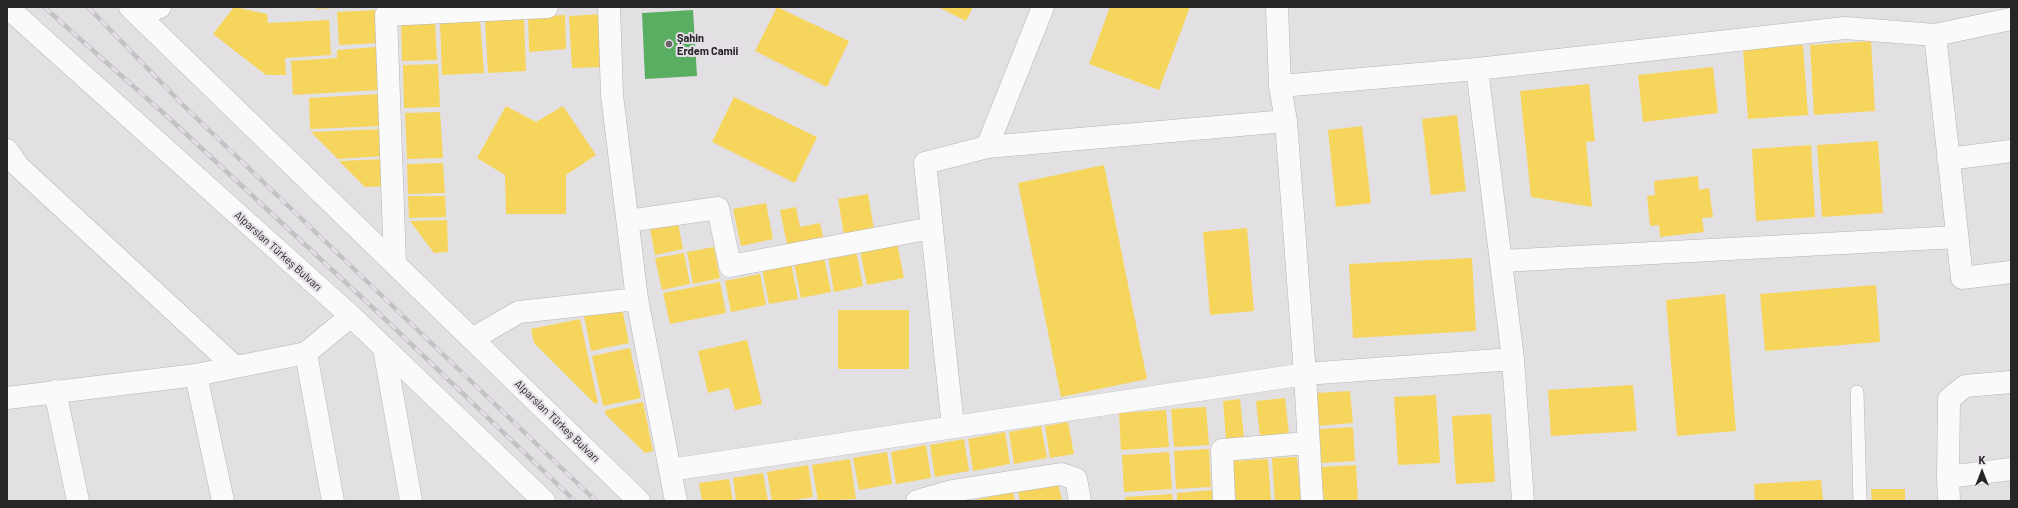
<!DOCTYPE html>
<meta charset="utf-8">
<style>
body{margin:0}
#map{position:relative;width:2018px;height:508px;overflow:hidden;background:#e3e0e4;font-family:Barlow,sans-serif}
canvas{display:block}
.frame{position:absolute;inset:0;border:8px solid #272528;pointer-events:none}
.north{position:absolute;left:1962px;top:452px;width:40px;height:40px;-webkit-text-stroke:3px #e4dee6;paint-order:stroke;rotate:0deg;font-size:11px;font-weight:700;line-height:16px;text-align:center;color:#272528}
.north::after{content:'';display:block;margin:auto;width:14px;height:18px;background:#272528;clip-path:polygon(50% 0,100% 100%,50% 72%,0 100%)}
</style>
<div id="map">
<canvas width="2018" height="508"></canvas>
<div class="frame"></div>
<div class="north">K</div>
</div>
<script>
const c = document.querySelector('canvas').getContext('2d');
c.lineJoin = 'round';
function fill(path, color) { c.fillStyle = color; c.fill(path, 'evenodd'); }
const poly = rows => new Path2D(rows.map(r => 'M' + r).join(''));
function trace(path, color, width, dash) { c.strokeStyle = color; c.lineWidth = width; c.lineCap = dash ? 'butt' : 'round'; c.setLineDash(dash || []); c.stroke(path); }
function drawText(font, color, halo, rows, align = 'center') {
  c.font = font + ' Barlow,sans-serif'; c.lineWidth = 4; c.setLineDash([]); c.textBaseline = 'middle'; c.strokeStyle = halo; c.fillStyle = color; for (const [text, x, y, turn = 0] of rows) {
    c.save(); c.translate(x, y); c.rotate((+turn || 0) * Math.PI / 180); c.textAlign = isNaN(turn) ? turn : align; if (halo) c.strokeText(text, 0, 0); c.fillText(text, 0, 0); c.restore();
  }
}
fill(poly([
 [234,7,267,14,268,23,329,20,331,55,285,58,286,75,266,75,213,34],
 [317,7,337,7,337,8,317,9],
 [777,7,849,41,827,87,755,51],
 [938,7,973,7,966,21],
 [1110,7,1190,7,1159,90,1089,64],
 [377,10,379,43,339,45,337,12],
 [602,14,605,67,572,68,569,16],
 [565,15,566,49,529,52,528,17],
 [524,18,526,71,488,73,485,20],
 [480,20,484,73,442,75,440,22],
 [435,22,437,60,402,61,401,23],
 [1871,41,1875,111,1814,115,1810,45],
 [1803,45,1808,115,1748,119,1743,49],
 [377,47,379,90,293,95,291,61,337,58,337,50],
 [438,64,440,107,404,108,403,65],
 [1713,67,1718,113,1643,122,1638,75],
 [1589,84,1595,141,1586,142,1592,207,1531,197,1520,91],
 [380,94,382,126,310,129,309,98],
 [734,97,817,137,795,183,712,142],
 [506,106,536,122,563,106,596,155,566,175,566,214,506,214,505,175,477,158],
 [440,112,443,158,407,159,405,113],
 [1457,115,1466,191,1431,195,1422,119],
 [1362,126,1371,203,1336,207,1328,130],
 [383,129,384,156,338,159,311,132],
 [1878,141,1883,213,1822,217,1817,145],
 [1811,145,1815,217,1756,221,1752,149],
 [386,159,387,186,365,187,339,161],
 [443,163,445,193,408,194,407,164],
 [1104,165,1147,379,1061,397,1018,183],
 [1698,176,1699,190,1709,188,1713,217,1702,218,1704,232,1660,237,1659,225,1650,226,1647,196,1655,195,1654,181],
 [868,194,874,230,844,235,838,199],
 [408,196,445,196,446,217,409,218],
 [766,203,773,239,741,246,733,209],
 [796,207,800,227,820,223,823,237,787,244,780,210],
 [677,218,683,249,655,255,649,223],
 [447,220,448,252,434,253,410,221],
 [1247,228,1254,311,1210,315,1203,232],
 [897,243,904,278,867,285,860,250],
 [714,247,720,278,693,284,687,252],
 [856,251,863,286,834,292,828,256],
 [684,253,690,284,662,290,655,258],
 [824,257,831,292,801,298,794,263],
 [1472,258,1476,331,1353,338,1349,264],
 [791,263,798,299,769,304,762,269],
 [760,274,766,305,731,312,725,281],
 [720,282,726,313,670,324,663,293],
 [1876,285,1880,342,1765,351,1760,294],
 [1725,294,1736,431,1677,436,1666,300],
 [622,308,629,343,591,351,584,316],
 [838,310,909,310,909,369,838,369],
 [580,319,598,403,595,404,534,343,531,329],
 [747,340,762,404,735,410,729,388,708,393,698,351],
 [630,348,641,398,603,406,592,356],
 [1633,385,1637,431,1551,436,1548,390],
 [1350,391,1353,423,1318,426,1316,393],
 [1436,395,1440,463,1398,465,1394,397],
 [1285,398,1289,434,1260,436,1256,401],
 [1240,399,1244,438,1226,439,1223,401],
 [643,402,653,451,645,453,606,415,605,410],
 [1206,407,1209,445,1174,447,1171,409],
 [1166,410,1169,447,1121,450,1119,413],
 [1491,414,1495,482,1456,484,1452,416],
 [1068,422,1074,454,1050,458,1045,426],
 [1041,426,1047,458,1014,464,1009,432],
 [1353,427,1355,461,1321,463,1319,429],
 [1005,432,1010,464,973,471,968,439],
 [964,439,969,471,935,477,930,445],
 [926,445,931,478,896,484,891,452],
 [1209,449,1211,487,1176,489,1174,451],
 [887,452,892,484,859,490,853,458],
 [1169,452,1172,489,1124,492,1122,455],
 [1297,457,1301,501,1275,501,1272,458],
 [850,459,856,499,818,501,812,465],
 [1268,459,1271,501,1236,501,1233,461],
 [808,465,813,497,788,501,772,501,767,472],
 [1356,465,1358,501,1324,501,1321,467],
 [763,473,768,501,736,501,733,478],
 [729,479,733,501,702,501,699,483],
 [1821,480,1823,501,1755,501,1754,484],
 [1058,483,1062,501,1020,501,1018,492],
 [1871,489,1905,489,1905,501,1872,501],
 [1212,490,1212,501,1177,501,1177,493],
 [1013,492,1015,501,975,501,975,500],
 [1172,494,1173,501,1125,501,1125,497]
]), '#f6d55c');
fill(poly([
 [693,10,697,76,645,79,642,13]
]), '#5aae61');
const service = poly([
 [1857,392,1860,501]
]);
const minor = poly([
 [609,7,612,95,637,299,676,501],
 [1277,7,1280,86],
 [139,16,160,7],
 [1935,35,1962,278,2011,272],
 [1477,69,1513,359,1523,501],
 [1286,121,1305,374,1513,359],
 [987,147,1043,7],
 [7,150,18,166,234,366],
 [1948,159,2011,151],
 [628,221,718,208,730,266,932,228],
 [1502,261,1957,237],
 [395,263,386,15,547,7],
 [472,339,519,312,637,299],
 [384,348,411,501],
 [306,353,333,501],
 [196,375,223,501],
 [55,391,78,501],
 [7,398,196,375,306,353,351,316],
 [953,427,925,163,987,147,1286,121,1280,86,1477,69,1845,28,1935,35,2011,19],
 [670,470,1305,374,1312,501],
 [1948,477,1949,399,1965,386,2011,382],
 [917,501,952,491,1061,474,1076,479,1080,501],
 [1224,501,1222,450,1307,443],
 [1949,501,1948,477,2011,469]
]);
const primary = poly([
 [7,7,351,316,544,501],
 [130,7,639,501]
]);
trace(service, '#b6b3b7', 14);
trace(minor, '#b6b3b7', 23);
trace(primary, '#b6b3b7', 23);
trace(service, '#fbfafb', 13);
trace(minor, '#fbfafb', 22);
trace(primary, '#fbfafb', 22);
const rail = poly([
 [44,7,169,118,386,320,575,501],
 [88,7,186,108,596,501]
]);
trace(rail, '#c3c2c3', 4.5);
trace(rail, '#e4dee6', 3, [9]);
for (const [x, y, r, color] of [
 [669,44,4,"#69666a"]
]) { const dot = new Path2D(); dot.arc(x, y, r, 0, 2 * Math.PI); c.fillStyle = color; c.fill(dot); trace(dot, '#e4dee6', 1.5); }
drawText('bold 11px', '#272528', '#e4dee6', [
 ["Şahin",677,38],
 ["Erdem Camii",677,51]
], 'left');
drawText('11px', '#272528', '#e4dee6', [
 ["Alparslan Türkeş Bulvarı",278,251,42],
 ["Alparslan Türkeş Bulvarı",557,421,44]
]);
</script>
